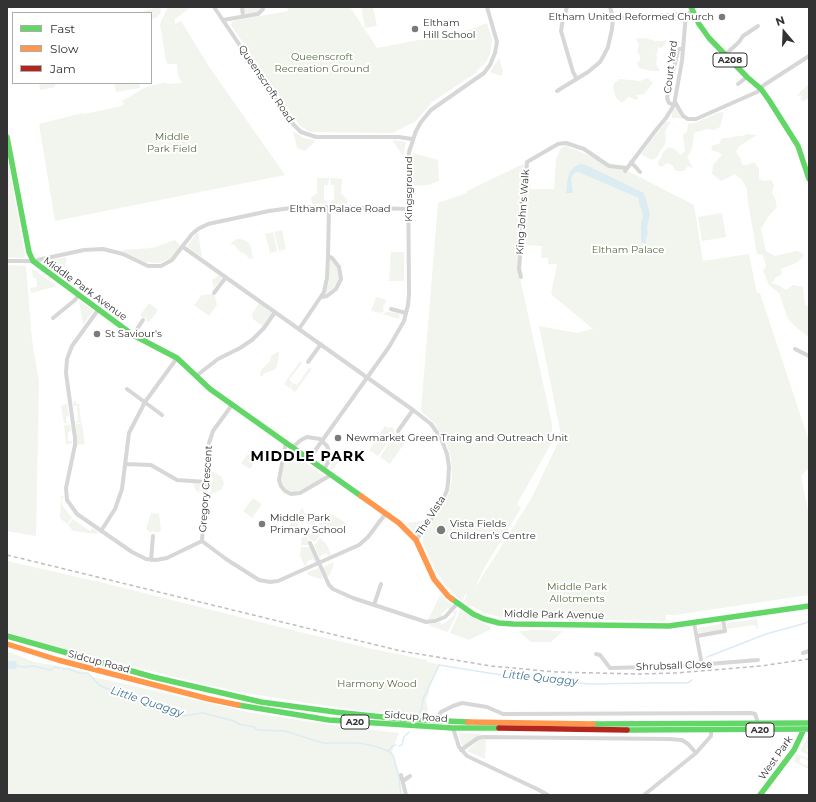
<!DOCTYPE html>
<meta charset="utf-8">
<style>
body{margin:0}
#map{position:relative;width:816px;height:802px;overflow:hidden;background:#fff;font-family:Montserrat,sans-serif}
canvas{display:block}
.frame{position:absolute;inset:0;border:8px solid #333;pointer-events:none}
.legend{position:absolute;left:12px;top:12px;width:140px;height:72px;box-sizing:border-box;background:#fff;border:1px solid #adadad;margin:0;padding:5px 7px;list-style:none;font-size:12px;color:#333}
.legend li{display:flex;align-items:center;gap:8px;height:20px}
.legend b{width:20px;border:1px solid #adadad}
.north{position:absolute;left:764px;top:12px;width:40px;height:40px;-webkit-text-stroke:3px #fff;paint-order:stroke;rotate:341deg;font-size:11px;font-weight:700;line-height:16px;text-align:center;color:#333}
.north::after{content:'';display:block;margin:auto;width:14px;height:18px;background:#333;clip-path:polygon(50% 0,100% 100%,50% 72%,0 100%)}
</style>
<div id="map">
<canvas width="816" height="802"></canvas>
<div class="frame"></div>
<ul class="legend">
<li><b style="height:5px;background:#63d668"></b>Fast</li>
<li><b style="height:5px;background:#ff974d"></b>Slow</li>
<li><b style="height:5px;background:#b3261e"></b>Jam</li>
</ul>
<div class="north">N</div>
</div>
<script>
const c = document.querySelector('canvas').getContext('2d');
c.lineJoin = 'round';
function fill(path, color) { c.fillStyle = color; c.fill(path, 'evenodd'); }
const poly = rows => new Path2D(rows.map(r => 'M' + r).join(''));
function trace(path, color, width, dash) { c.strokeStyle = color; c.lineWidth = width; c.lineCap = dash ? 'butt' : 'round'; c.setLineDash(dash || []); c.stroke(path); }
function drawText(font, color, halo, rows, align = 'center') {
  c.font = font + ' Montserrat,sans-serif'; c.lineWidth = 4; c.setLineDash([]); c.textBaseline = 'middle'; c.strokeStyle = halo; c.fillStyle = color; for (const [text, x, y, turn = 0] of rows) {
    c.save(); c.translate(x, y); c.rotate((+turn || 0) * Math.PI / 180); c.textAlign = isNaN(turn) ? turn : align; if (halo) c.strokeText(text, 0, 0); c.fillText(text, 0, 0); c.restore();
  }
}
fill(poly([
 [156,7,160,7,161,10,160,14,156,18,151,19,151,13,139,13],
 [168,7,191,7,175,19,175,24,181,21,210,68,285,175,55,221,39,124,82,113,84,114,122,106,124,104,122,101,146,87,166,82,167,84,181,83,181,81,178,75,177,65,176,64,168,64,166,62,160,24],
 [244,7,261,7,261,8,257,13,246,14,244,12],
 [287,7,350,7,377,48,466,31,487,23,492,40,490,54,486,62,474,74,432,102,416,121,393,133,310,132,300,126,231,25,233,21,288,11],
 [361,7,373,7,377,26,365,28],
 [646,38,656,41,666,41,665,45,661,48,658,47,657,54,655,55,657,57,656,64,659,68,659,71,652,71,639,68,637,63,640,60,640,56,637,51,639,45,636,39,632,39],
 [499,58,503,72,501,76,490,72],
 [648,78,653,83,644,94,636,95,638,98,636,100,629,97,622,103,616,98,613,87,615,82,620,79,640,81],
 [39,83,55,83,55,87,40,90],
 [114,83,139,83,140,88,116,92],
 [809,84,809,98,803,102,800,98,802,98,801,95,799,96,797,95],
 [676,108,678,109,681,118,672,118,672,112],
 [724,112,720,127,714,130,707,129,694,133,692,149,687,157,693,168,688,166,684,171,676,171,672,165,667,163,661,167,658,165,658,161,662,157,662,154,668,147,675,149,681,155,685,151,683,135,687,132,688,124,697,122,718,113],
 [666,122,670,122,665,132,666,139,665,145,660,151,658,156,653,160,646,157,641,154],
 [293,131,303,138,314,140,314,143,305,151,297,148],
 [747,134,757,135,739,146,736,152,741,159,742,165,747,165,754,162,759,169,759,179,764,181,771,180,774,185,772,193,775,198,777,207,768,217,761,229,766,251,775,256,795,251,800,252,804,255,798,262,781,269,782,274,775,278,772,283,780,286,786,290,793,285,803,287,805,306,809,306,809,337,798,329,788,319,779,293,769,285,763,271,766,266,763,255,757,254,748,202,747,189,742,180,735,174,721,181,712,174,713,165,722,155,718,152,713,151,711,148,713,145,719,144,722,138,730,138,736,136,743,136],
 [393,140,406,142,403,156,393,141],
 [566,146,630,172,694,205,703,261,749,254,757,293,760,293,809,441,809,468,801,476,809,516,809,595,675,615,666,615,666,621,602,620,601,623,598,624,595,620,588,620,589,622,584,623,583,620,578,620,575,622,575,623,570,624,568,620,503,618,484,613,466,603,468,600,465,603,464,601,467,595,466,593,462,601,456,596,446,586,436,571,423,544,423,534,447,500,452,479,451,458,447,445,436,425,421,411,438,203,467,193,467,191,523,164,525,166,518,269,552,424,552,442,517,504,521,508,483,570,475,588,531,499,559,441,560,430,539,326,577,333,593,329,551,294,557,264,548,264,548,258,541,258,542,246,525,245,525,255,522,255,526,182,530,182,530,189,554,189,556,159,561,148],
 [413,153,438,160,439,181,428,185,412,186],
 [7,155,25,256,23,258,7,257],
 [317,178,329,178,328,185,324,185,324,200,328,201,327,204,312,204,311,198,317,193],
 [330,178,342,179,341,194,347,199,347,204,331,204,331,201,334,200,334,185,331,185],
 [722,213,726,237,702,241,698,217],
 [282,230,286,249,279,251,274,232],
 [273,232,277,251,270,253,265,234],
 [197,233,198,233,202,257,188,247,188,245],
 [237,239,241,239,248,242,251,247,253,259,248,258,246,254,240,252,234,245,230,244],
 [175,240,181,246,171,258,159,263,145,262,123,252,123,250,152,248],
 [391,252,404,252,404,281,389,281],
 [67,257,62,279,43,265,45,261],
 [330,259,337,267,339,278,334,288,325,294,329,281],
 [7,265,26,266,32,340,39,382,36,536,7,531],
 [32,269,36,271,57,286,31,293,30,288,37,287,36,278,33,278],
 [219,275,222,278,214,288,212,280],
 [212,294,215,296,217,305,209,316,194,305,202,295],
 [376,297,385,299,386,302,383,307,384,311,380,313,371,311],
 [79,301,93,311,83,325,81,312],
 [149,303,158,310,150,321,147,322,146,318,141,317,141,314],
 [259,303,272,313,263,326,253,319,252,314],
 [387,312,398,313,400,316,399,319,382,314],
 [277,352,279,352,277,367,274,370,265,373,261,377,260,374,262,369,270,361,271,356],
 [300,361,302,363,289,380,293,383,289,388,284,384],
 [309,368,312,369,295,392,290,388,294,383,297,385],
 [76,401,76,404,79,403,81,422,76,423,75,422,78,421,77,406,73,406,73,402],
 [67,404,69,416,66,416,66,422,70,423,64,423,61,406],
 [82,423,85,444,77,445,76,424],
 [70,424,71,431,68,432,68,441,72,441,72,443,66,445,64,426],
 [385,426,388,428,392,427,394,429,394,434,378,456,369,450],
 [400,433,406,441,390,464,380,457,396,434],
 [286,450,288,450,325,477,297,492,292,492,286,490,281,480],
 [248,454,256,460,250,469,241,463],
 [349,458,338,462,333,470,330,468,333,459],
 [210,470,222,477,224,484,221,490,208,495,208,493,211,492,212,474,209,473],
 [193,483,202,485,203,487,200,487,199,493,202,494,202,495,196,491],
 [61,496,63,496,64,498,61,499,63,506,72,518,67,524,60,518],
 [253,498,262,504,252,518,243,511],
 [303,507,304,513,319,516,330,513,346,523,334,534,325,526,323,527,318,524,321,518,319,517,314,527,313,527,311,523,307,524,305,519,301,520,298,514],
 [151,513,159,514,161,530,157,533,153,531,150,533,146,529],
 [295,518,300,527,296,528,298,534,297,535,287,529],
 [73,519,90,531,92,528,98,532,97,534,73,531,68,525],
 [421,521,424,523,416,534,406,523],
 [313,532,319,537,314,542,312,540,310,540,307,535],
 [306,535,309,541,308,545,301,545,301,538],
 [320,538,327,545,331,555,328,556,327,553,320,556,321,559,320,559,314,545],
 [301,547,311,547,317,561,314,562,313,559,306,562,307,565,305,566,300,556],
 [7,561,104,583,296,631,368,648,427,660,427,662,442,665,439,667,429,689,429,693,426,700,429,716,371,712,321,705,239,692,183,679,49,645,7,632],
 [334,562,334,563,330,575,327,576,323,567],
 [319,568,323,578,321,579,308,575,307,572],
 [440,595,453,606,450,610,448,608,441,614,443,616,431,620,428,620],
 [456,610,457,611,457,613,448,632,428,625,440,622,441,625,446,622,452,617,455,614,453,612],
 [460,611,491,627,491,629,469,640,450,633],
 [757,619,758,629,757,629,755,625,727,629,727,623],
 [721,624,722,628,720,631,700,633,698,632,698,628],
 [529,630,551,630,552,631,563,631,551,642,531,642,518,631,529,631],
 [7,651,34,662,65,667,82,671,94,677,252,713,332,725,399,733,392,751,403,795,7,795],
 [459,733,482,734,463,746,460,740],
 [809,734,809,745,806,751,809,753,809,755,800,751],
 [480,739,486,740,485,759,467,751],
 [797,754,809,759,809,761,801,757,799,762,807,766,809,762,809,769,793,761]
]), '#f1f5ed');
fill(poly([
 [580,164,586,165,644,193,650,214,647,227,648,233,646,239,646,243,642,243,641,240,641,222,643,216,642,210,639,204,639,198,578,172,574,173,571,178,573,193,566,193,567,183,569,173,574,167]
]), '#ddebf3');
trace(poly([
 [707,657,766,634,806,623,809,621],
 [13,665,24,667,33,666,51,670,55,667,59,668],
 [63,669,69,669,79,673,88,673,99,685,108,689,130,695,134,699,145,703,167,709,183,716,203,713,234,721,241,725,245,725,254,727,257,730,285,731,323,743,359,743,374,746,388,751,393,746,396,745],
 [419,713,422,708,423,699,439,665,495,674,562,682,591,684,653,683,687,683,692,680],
 [399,746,402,745,404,737,409,732],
 [388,751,393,755,399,777,401,795]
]), '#ddebf3', 1.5);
trace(poly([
 [7,665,13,665]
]), '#ddebf3', 8);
trace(poly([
 [214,7,293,124,301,132,316,137,399,137,412,139],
 [242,7,243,16],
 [567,7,562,24,561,31,573,72,577,79],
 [613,18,686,14],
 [223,20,258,14,263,9,262,7],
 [725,55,739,42,743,36,758,26],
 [738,84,747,77],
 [557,91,588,72,600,62,604,55,608,47,612,29,613,18,610,7],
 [675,102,683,116,688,119,696,119,757,92,764,85,809,56],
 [674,105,669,103,667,98,678,50,679,49,683,49],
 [631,162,640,172],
 [625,171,656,130,666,118,674,105,682,61,686,14,693,12],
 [183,247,413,410,431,424,441,438,447,454,449,467,448,483,447,490,441,505,416,540],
 [7,261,33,261,84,250,103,249,123,254,148,266,161,266,172,260,192,234,198,229,208,224,269,211,298,207,329,207,409,209],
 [521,277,519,269,527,162,558,144,566,143,584,149,609,166,627,168],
 [214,293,226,277],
 [322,297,327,296,336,289,341,279,339,267,332,258,328,256,329,207],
 [391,309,406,313],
 [98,310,72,346,67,359,66,373,75,438,75,445,66,488,67,500,77,514,132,552,146,559,156,560,167,558,202,541],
 [53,318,75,300,78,296],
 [299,329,324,292,327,278,328,256],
 [133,335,143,320],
 [795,349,809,356],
 [308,362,321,344],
 [196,376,218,359,240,348,252,340,264,328,275,312],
 [127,389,162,415],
 [232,405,213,431,209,443,202,541,226,559,259,580,270,582,278,581,359,545,368,537,386,513],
 [398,431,413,410],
 [286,442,279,480,281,486,285,491,291,494,300,493,331,475],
 [293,447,301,440,307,437,320,439,327,446,330,454,329,460,324,470],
 [309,459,389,347,404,321,408,305,409,294,408,163,409,152,416,131,421,122,431,110,484,73,490,65,495,53,497,42,487,7],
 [125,464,151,465,177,480,206,482],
 [101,531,115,509,122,489,129,433,145,402,177,358],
 [310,543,329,585,333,589,353,598,426,622,435,621,445,617,457,604],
 [151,560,153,536],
 [374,605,381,584],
 [694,623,702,665],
 [697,636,725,631,723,619],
 [803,653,809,651],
 [596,654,600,655,610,668,684,666,758,660],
 [435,721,441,712,453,706,462,703,487,707,503,714,751,713,755,714,758,723],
 [453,728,459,747,467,756,537,789,548,795],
 [461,750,478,738,483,737,669,739,682,740,688,744,696,753],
 [401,775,406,795],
 [403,781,410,776],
 [644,795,696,753,711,736,711,730]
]), '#d7d7d7', 4);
trace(poly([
 [691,7,699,24,709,38,747,77,761,89,769,100,798,146,809,179],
 [7,137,29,252,33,261,133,335,177,358,210,389,361,496],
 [452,599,473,614,484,619,499,623,513,624,669,626,809,606],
 [7,636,153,677,261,702,335,712,402,719,468,722],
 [238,705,329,720,453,728,499,728],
 [593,724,809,723],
 [627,730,809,729],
 [760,795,794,750,804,729]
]), '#63d668', 5.5);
trace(poly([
 [361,496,399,523,416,540,434,579,448,596,452,599],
 [7,644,58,660,209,699,238,705],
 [468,722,593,724]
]), '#ff974d', 5.5);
trace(poly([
 [499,728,627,730]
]), '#b3261e', 5.5);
trace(poly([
 [7,555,401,651,491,666,556,672,639,674,676,673,761,666,809,659]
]), '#bebebe', 1.5, [4, 3]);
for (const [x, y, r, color] of [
 [722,17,4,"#7a7a7a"],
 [415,29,4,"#7a7a7a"],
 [97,334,4,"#7a7a7a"],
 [338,438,4,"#7a7a7a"],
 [262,524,4,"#7a7a7a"],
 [441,530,5,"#7a7a7a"]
]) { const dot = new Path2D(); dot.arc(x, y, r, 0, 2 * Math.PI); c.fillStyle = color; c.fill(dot); trace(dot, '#fff', 1.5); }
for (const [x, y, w] of [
 [730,60,34],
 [355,722,28],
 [760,730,28]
]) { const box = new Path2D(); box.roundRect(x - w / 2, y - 7, w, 14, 3); c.fillStyle = '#fff'; c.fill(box); trace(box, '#333', 1); }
drawText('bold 9px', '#333', null, [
 ["A208",730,60],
 ["A20",355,722],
 ["A20",760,730]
]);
drawText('10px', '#333', '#fff', [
 ["Eltham United Reformed Church",714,17,"right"],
 ["Eltham",423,23],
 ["Hill School",423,35],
 ["St Saviour's",105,334],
 ["Newmarket Green Traing and Outreach Unit",346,438],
 ["Middle Park",270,518],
 ["Primary School",270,530],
 ["Vista Fields",450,524],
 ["Children’s Centre",450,536]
], 'left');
drawText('10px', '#56703f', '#fff', [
 ["Queenscroft",322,57],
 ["Recreation Ground",322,69],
 ["Middle",172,137],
 ["Park Field",172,149],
 ["Eltham Palace",628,250],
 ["Middle Park",577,587],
 ["Allotments",577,599],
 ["Harmony Wood",377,684]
]);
drawText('10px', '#333', '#fff', [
 ["Court Yard",671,67,-83],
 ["Queenscroft Road",266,84,56],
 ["Kingsground",409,189,-90],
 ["Eltham Palace Road",340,209],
 ["King John's Walk",523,212,-86],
 ["Middle Park Avenue",85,289,36],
 ["Gregory Crescent",206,489,-86],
 ["The Vista",431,516,-57],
 ["Middle Park Avenue",554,615,1],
 ["Sidcup Road",99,662,15],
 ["Shrubsall Close",674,666,-2],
 ["Sidcup Road",416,717,4],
 ["West Park",776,758,-55]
]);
drawText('italic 11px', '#3f7597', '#fff', [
 ["Little Quaggy",540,678,6],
 ["Little Quaggy",147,702,18]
]);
c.letterSpacing = '1px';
drawText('bold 14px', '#000', '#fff', [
 ["MIDDLE PARK",308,457]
]);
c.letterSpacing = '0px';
</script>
